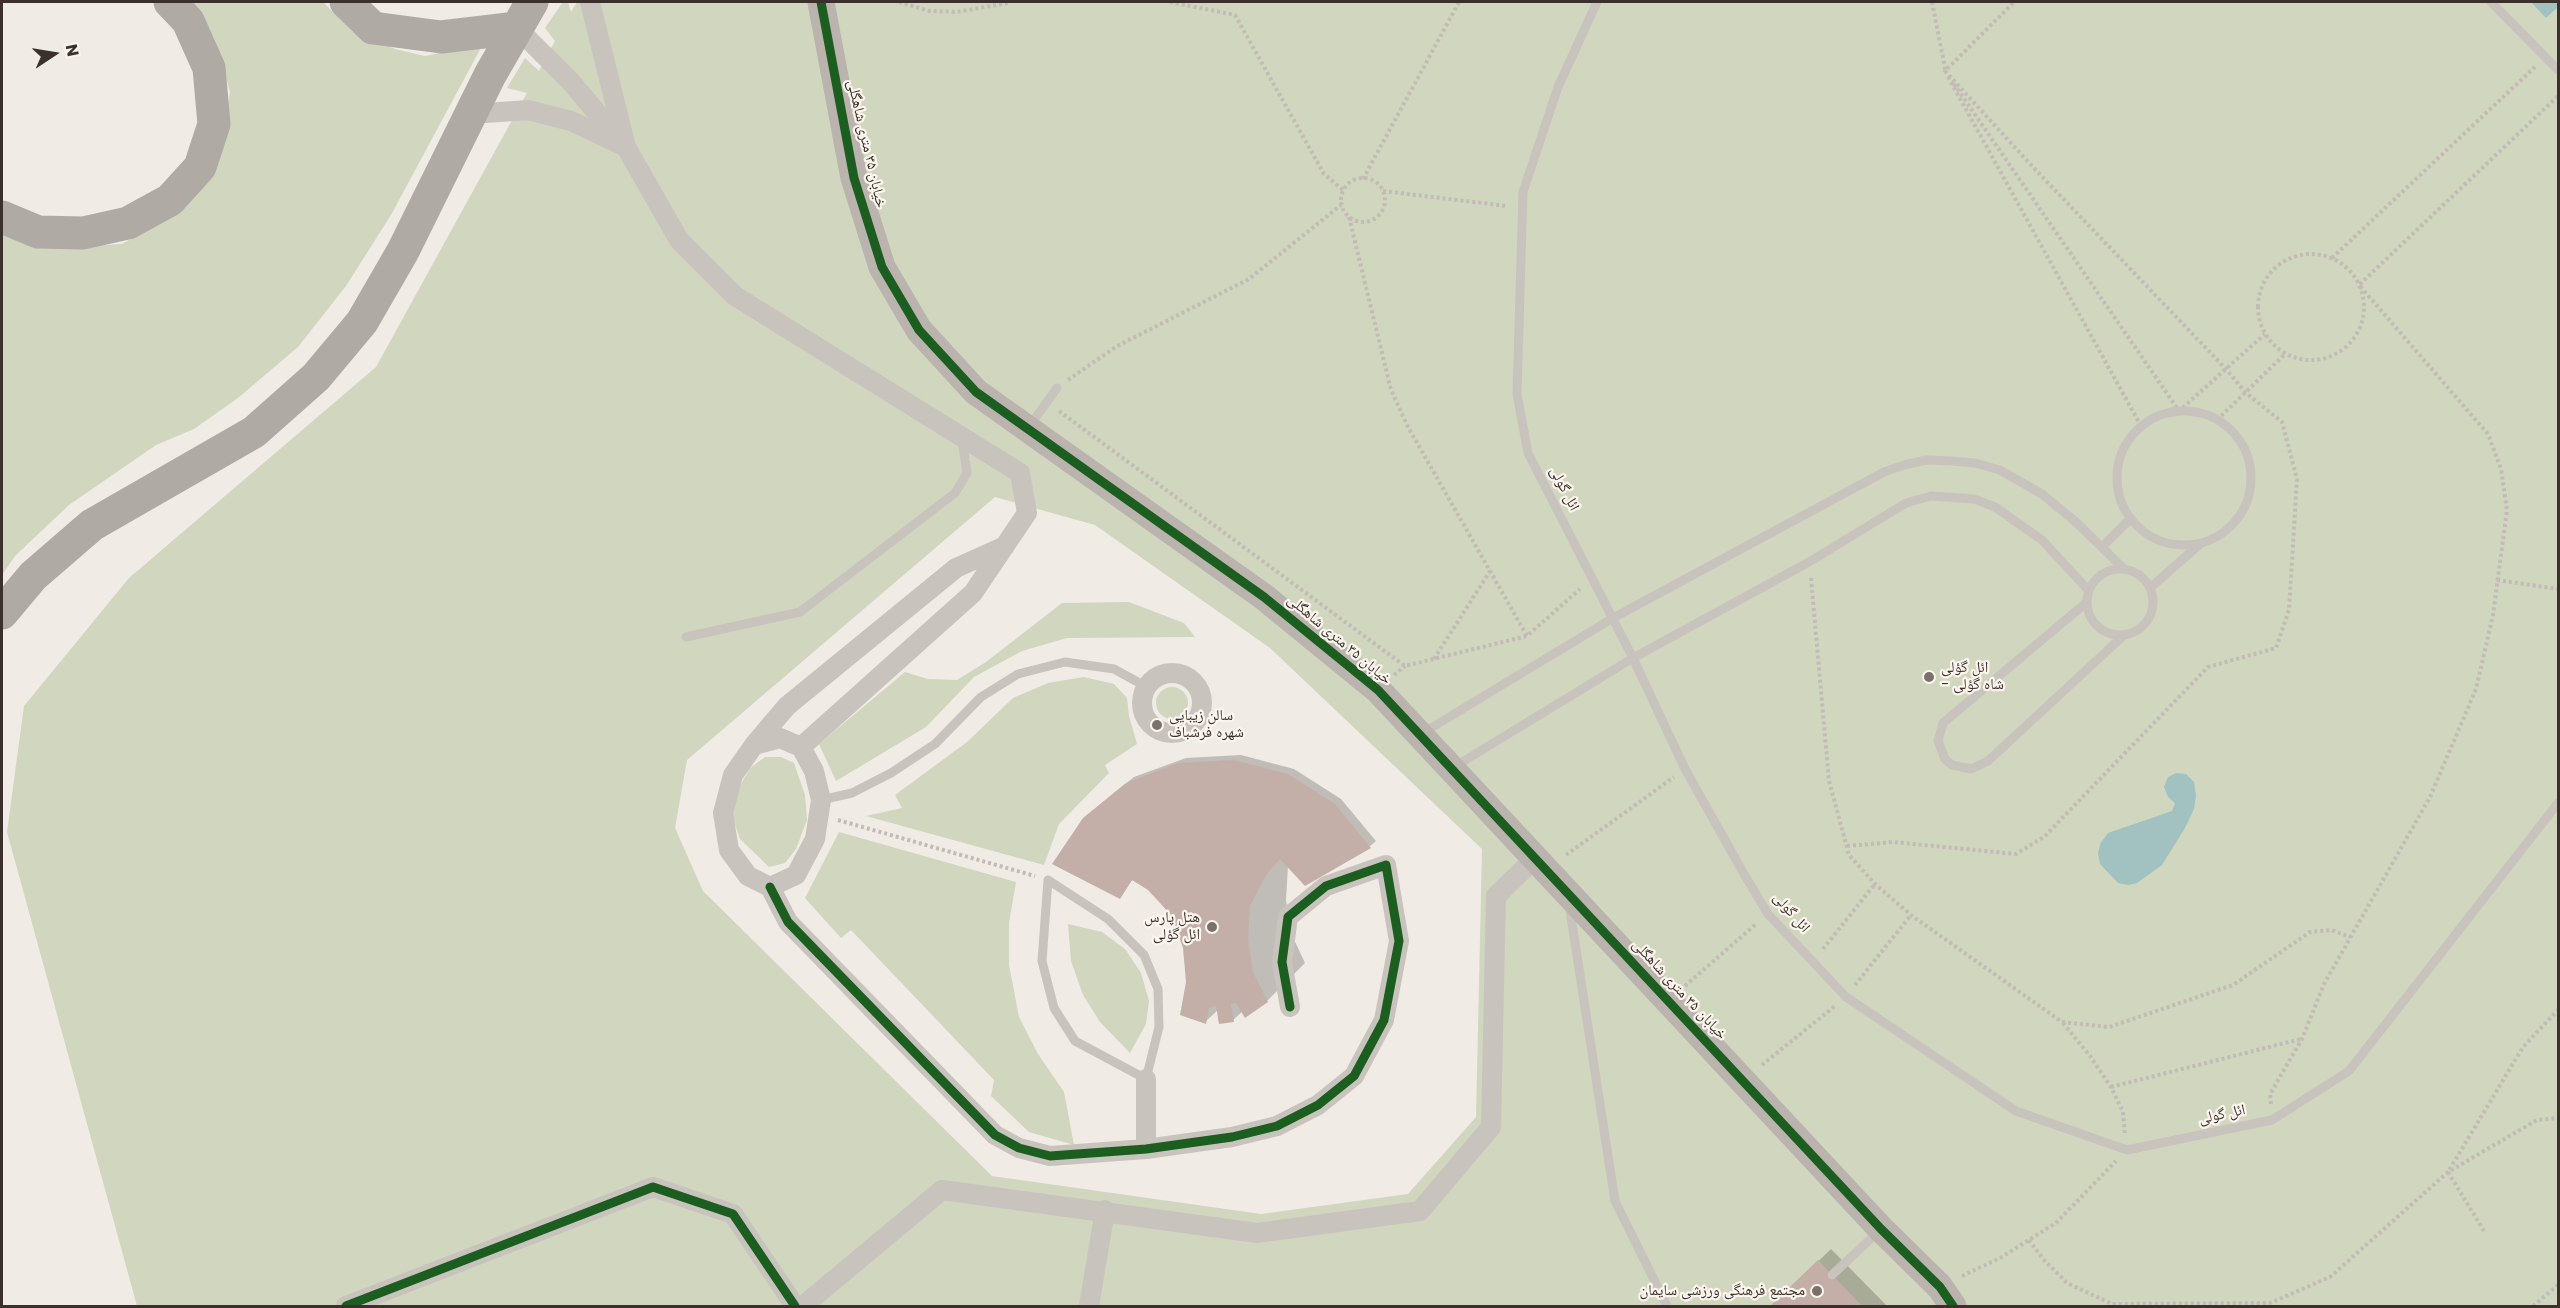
<!DOCTYPE html>
<meta charset="utf-8">
<style>
body{margin:0}
#map{position:relative;width:2560px;height:1308px;overflow:hidden;background:#f0ebe5;font-family:Poppins,sans-serif}
canvas{display:block}
.frame{position:absolute;inset:0;border:3px solid #3b302b;pointer-events:none}
.north{position:absolute;left:24px;top:24px;width:60px;height:60px;-webkit-text-stroke:4px #fbf5ee;paint-order:stroke;rotate:78deg;font-size:16px;font-weight:700;line-height:24px;text-align:center;color:#3b302b}
.north::after{content:'';display:block;margin:auto;width:21px;height:27px;background:#3b302b;clip-path:polygon(50% 0,100% 100%,50% 72%,0 100%)}
</style>
<div id="map">
<canvas width="2560" height="1308"></canvas>
<div class="frame"></div>
<div class="north">N</div>
</div>
<script>
const c = document.querySelector('canvas').getContext('2d');
c.lineJoin = 'round';
function fill(path, color) { c.fillStyle = color; c.fill(path, 'evenodd'); }
const poly = rows => new Path2D(rows.map(r => 'M' + r).join(''));
function trace(path, color, width, dash) { c.strokeStyle = color; c.lineWidth = width; c.lineCap = dash ? 'butt' : 'round'; c.setLineDash(dash || []); c.stroke(path); }
function drawText(font, color, halo, rows, align = 'center') {
  c.font = font + ' Poppins,"Noto Naskh Arabic",sans-serif'; c.lineWidth = 4.5; c.setLineDash([]); c.textBaseline = 'middle'; c.strokeStyle = halo; c.fillStyle = color; for (const [text, x, y, turn = 0] of rows) {
    c.save(); c.translate(x, y); c.rotate((+turn || 0) * Math.PI / 180); c.textAlign = isNaN(turn) ? turn : align; if (halo) c.strokeText(text, 0, 0); c.fillText(text, 0, 0); c.restore();
  }
}
fill(poly([
 [192,2,323,2,352,31,395,49,425,56,483,44,391,215,346,286,298,347,238,398,194,429,156,445,69,505,15,556,2,575,2,234,50,248,122,244,182,210,218,163,230,92,219,51],
 [563,2,568,2,571,12,577,2,2558,2,2558,1306,137,1306,7,832,24,706,129,578,376,367,527,93,507,88,525,58,539,71,555,41,545,28],
 [995,497,1095,525,1270,648,1482,849,1476,1117,1408,1194,1261,1214,992,1176,703,891,675,828,687,760],
 [1129,602,1184,623,1195,637,1067,638,1022,651,974,677,926,727,836,781,819,744,905,672,928,679,957,680,986,662,1062,603],
 [1084,677,1114,684,1127,698,1129,716,1137,744,1105,765,1109,773,1059,824,1044,865,866,816,902,808,895,795,967,742,1013,698,1048,683],
 '1156 703a16 16 0 1 1 32 0a16 16 0 1 1-32 0Z',
 [765,757,781,757,794,763,805,795,807,820,796,849,785,863,769,867,740,839,732,816,738,789,750,768],
 [839,832,1016,882,1009,923,1009,965,1019,1017,1038,1054,1064,1092,1074,1145,1029,1132,991,1096,994,1080,851,930,841,938,805,898],
 [1068,924,1102,932,1125,949,1141,973,1149,1001,1146,1024,1130,1053,1100,1022,1083,995,1071,961]
]), '#d1d6bf');
fill(poly([
 [2531,2,2558,2,2558,7,2546,18],
 [2176,773,2186,774,2194,782,2196,795,2194,809,2185,828,2162,865,2137,883,2128,885,2118,883,2100,864,2098,854,2100,844,2108,833,2172,811,2175,803,2168,797,2164,787,2168,777]
]), '#a1c2c1');
fill(poly([
 [1241,755,1294,769,1341,799,1376,841,1370,846,1305,885,1288,866,1286,900,1291,933,1305,963,1267,1001,1243,1011,1233,1020,1218,1010,1205,1022,1188,982,1184,948,1173,915,1149,889,1133,879,1119,897,1091,812,1134,777,1186,758],
 [1831,1249,1887,1306,1772,1306]
]), '#0003');
fill(poly([
 [1234,760,1288,774,1335,804,1371,848,1305,886,1280,859,1266,875,1250,906,1248,939,1253,972,1268,1002,1245,1018,1236,1003,1231,1004,1234,1022,1219,1024,1216,1006,1209,1008,1206,1024,1180,1015,1186,982,1183,948,1172,916,1148,890,1132,880,1120,899,1052,864,1083,818,1126,783,1178,763],
 [1818,1260,1862,1306,1770,1306]
]), '#c3afa7');
trace(poly([
 [899,2,929,11,956,12,1008,3],
 [1170,2,1235,15,1324,174,1343,190],
 [1932,2,1946,73],
 [1948,77,2141,426],
 [1954,84,2179,411,2265,334],
 '1341 200a22 22 0 1 1 44 0a22 22 0 1 1-44 0Z',
 [1363,179,1459,2],
 [1383,191,1507,206],
 [1349,217,1391,390,1408,427,1527,636],
 '2258 307a53 53 0 1 1 106 0a53 53 0 1 1-106 0Z',
 [2332,258,2535,67],
 [1068,380,1117,346,1249,279,1341,205],
 [1059,411,1405,666,1527,636,1580,589],
 [2217,420,2285,354],
 [1811,578,1829,781,1849,855,1875,884,1911,915,2062,1022,2109,1027,2233,985,2310,932,2332,930,2350,937],
 [2497,580,2558,589],
 [1434,659,1490,571],
 [1394,675,1405,666],
 [838,820,1035,876],
 [1847,846,1893,842,2016,854,2044,837,2208,667,2276,648,2289,610,2297,479,2282,422,2245,392,2226,369,2031,165,1945,71,2014,2],
 [1566,855,1674,777],
 [1823,949,1875,884],
 [1855,985,1911,915],
 [1685,986,1756,924],
 [2063,1023,2090,1056,2111,1087,2123,1112,2125,1135],
 [1762,1065,1835,1006],
 [2111,1087,2301,1039],
 [2271,1104,2270,1094,2302,1039,2324,984,2430,797,2476,689,2493,615,2507,510,2501,469,2488,434,2359,285,2558,96],
 [2484,1231,2448,1172,2523,1047,2558,1010],
 [2029,1240,2043,1259,2067,1283,2112,1304,2270,1303,2330,1277,2448,1172,2537,1120,2558,1118],
 [1962,1276,2000,1258,2056,1223,2116,1161],
 [2533,1306,2558,1285]
]), '#c2bbb6', 4, [3, 3]);
trace(poly([
 [1597,2,1558,87,1523,192,1517,394,1528,453,1633,658,1685,769,1744,874,1768,914,1846,997,2016,1111,2127,1150,2272,1120,2349,1071,2558,803],
 [2491,2,2558,70],
 '2117 478a67 67 0 1 1 134 0a67 67 0 1 1-134 0Z',
 [1029,427,1057,388],
 [2102,547,2130,519],
 '2087 602a33 33 0 1 1 66 0a33 33 0 1 1-66 0Z',
 [2150,588,2200,544],
 [2087,602,1943,723,1938,741,1945,759,1952,765,1971,769,1988,761,2123,636],
 [686,637,800,612,955,493,967,473,962,440],
 [1421,734,1613,618,1884,472,1904,465,1926,460,1952,461,1975,463,2000,470,2042,494,2077,523,2124,569],
 [1454,767,1633,658,1809,562,1906,503,1931,496,1974,499,1995,507,2042,540,2089,591],
 [821,800,852,793,891,773,935,744,981,697,1018,674,1065,662,1114,669,1145,686],
 [1048,880,1108,919,1144,955,1158,989,1159,1027,1146,1079,1075,1041,1054,1008,1042,961,1048,880],
 [1569,904,1615,1201,1667,1306],
 [1832,1275,1879,1231]
]), '#c9c3be', 9);
trace(poly([
 [517,28,571,82,626,147,679,240,735,296,1020,473,1027,513,973,593,801,747],
 [471,114,528,110,571,121,626,147,590,2],
 '1142 703a30 30 0 1 1 60 0a30 30 0 1 1-60 0Z',
 [780,738,801,747,814,771,821,800,815,839,796,875,770,887,748,876,729,850,723,813,733,775,754,745,780,738],
 [754,745,787,706,956,568,1005,546],
 [770,887,788,922,995,1135,1019,1148,1050,1156,1146,1149,1232,1137,1277,1126,1318,1105,1354,1076,1384,1020,1399,941,1386,865,1326,886,1288,917,1282,962,1290,1007],
 [1146,1079,1146,1149],
 [346,1306,653,1187,733,1214,795,1306],
 [803,1306,942,1190,1257,1233,1420,1211,1491,1127,1496,896,1535,858],
 [1089,1306,1105,1210]
]), '#c9c3be', 20);
trace(poly([
 [821,2,854,178,882,267,919,330,976,392,1264,597,1378,690,1881,1229,1940,1287,1953,1306]
]), '#bab3ae', 27);
trace(poly([
 [346,2,373,28,441,37,517,28],
 [2,217,38,232,83,233,128,223,170,200,200,167,214,124,209,68,188,21,170,2],
 [2,613,33,576,92,525,254,432,316,377,362,322,403,251,490,75,532,2]
]), '#afaaa4', 33);
trace(poly([
 [821,2,854,178,882,267,919,330,976,392,1264,597,1378,690,1881,1229,1940,1287,1953,1306],
 [770,887,788,922,995,1135,1019,1148,1050,1156,1146,1149,1232,1137,1277,1126,1318,1105,1354,1076,1384,1020,1399,941,1386,865,1326,886,1288,917,1282,962,1290,1007],
 [346,1306,653,1187,733,1214,795,1306]
]), '#1b5e20', 9);
for (const [x, y, r, color] of [
 [1929,677,6,"#7a716c"],
 [1157,725,6,"#7a716c"],
 [1212,927,6,"#7a716c"],
 [1817,1291,6,"#7a716c"]
]) { const dot = new Path2D(); dot.arc(x, y, r, 0, 2 * Math.PI); c.fillStyle = color; c.fill(dot); trace(dot, '#fbf5ee', 2); }
drawText('15px', '#3b302b', '#fbf5ee', [
 ["خیابان ۳۵ متری شاهگلی",866,144,77],
 ["ائل گولی",1564,489,63],
 ["خیابان ۳۵ متری شاهگلی",1339,640,40],
 ["ائل گولی",1791,913,49],
 ["خیابان ۳۵ متری شاهگلی",1679,990,47],
 ["ائل گولی",2222,1115,-12]
]);
drawText('15px', '#3b302b', '#fbf5ee', [
 ["ائل گؤلی",1941,668],
 ["- شاه گؤلی",1941,685],
 ["سالن زیبایی",1169,716],
 ["شهره فرشباف",1169,733],
 ["هتل پارس",1200,918,"right"],
 ["ائل گؤلی",1200,935,"right"],
 ["مجتمع فرهنگی ورزشی سایمان",1805,1291,"right"]
], 'left');
</script>
